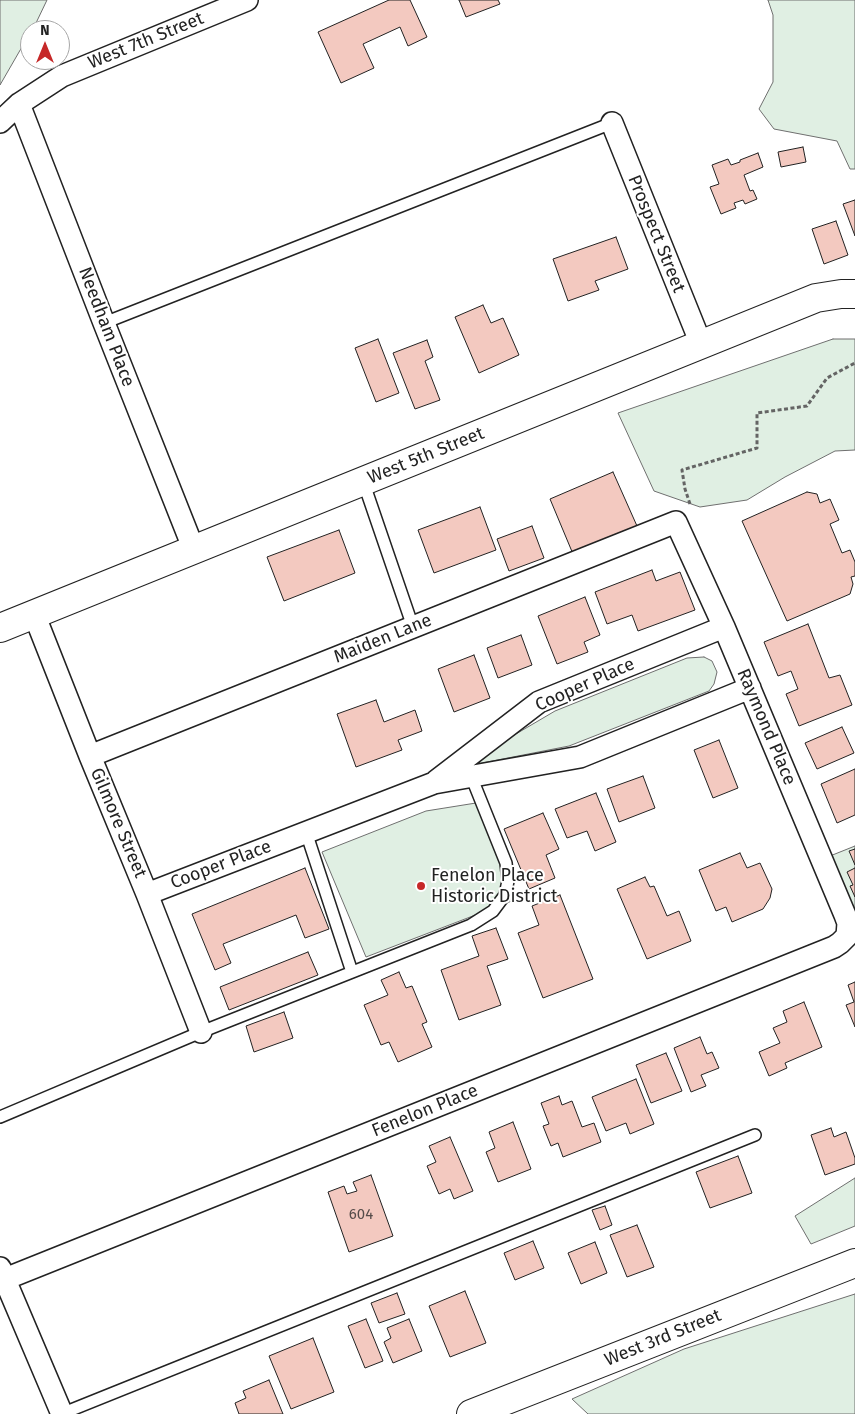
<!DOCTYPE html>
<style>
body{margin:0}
#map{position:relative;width:855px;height:1414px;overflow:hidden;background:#fff;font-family:"Fira Sans",sans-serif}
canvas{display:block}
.north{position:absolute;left:20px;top:20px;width:50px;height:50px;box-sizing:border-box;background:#fff;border:1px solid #a7a7a7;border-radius:50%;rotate:0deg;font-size:14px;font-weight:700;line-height:20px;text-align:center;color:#222}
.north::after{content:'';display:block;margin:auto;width:18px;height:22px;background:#c62828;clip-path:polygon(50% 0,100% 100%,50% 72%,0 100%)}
</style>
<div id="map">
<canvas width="855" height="1414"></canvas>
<div class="north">N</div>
</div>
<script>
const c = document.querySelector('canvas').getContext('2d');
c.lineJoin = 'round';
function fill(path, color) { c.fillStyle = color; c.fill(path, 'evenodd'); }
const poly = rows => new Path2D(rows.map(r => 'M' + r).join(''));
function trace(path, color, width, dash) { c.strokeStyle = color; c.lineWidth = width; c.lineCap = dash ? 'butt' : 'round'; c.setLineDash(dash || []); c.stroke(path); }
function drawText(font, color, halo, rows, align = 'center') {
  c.font = font + ' "Fira Sans",sans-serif'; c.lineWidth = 4; c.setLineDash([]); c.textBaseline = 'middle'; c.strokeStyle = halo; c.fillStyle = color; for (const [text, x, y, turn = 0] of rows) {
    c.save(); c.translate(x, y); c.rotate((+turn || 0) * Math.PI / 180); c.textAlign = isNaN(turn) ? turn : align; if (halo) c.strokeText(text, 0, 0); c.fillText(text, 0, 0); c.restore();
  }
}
const green = poly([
 [0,0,47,0,36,23,32,30,30,30,30,33,0,85,0,0],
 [768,0,855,0,855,169,850,169,837,141,774,129,759,109,773,82,773,15,768,0],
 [833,339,855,339,855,450,835,451,785,477,747,500,700,507,654,491,618,413,833,339],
 [704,657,712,661,717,672,714,684,709,691,569,746,472,765,470,761,555,711,687,658,704,657],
 [476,803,517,899,366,957,322,852,426,811,476,803],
 [855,846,855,916,830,856,855,846],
 [855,1178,855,1226,811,1244,795,1216,855,1178],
 [855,1294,855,1414,588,1414,572,1399,684,1349,855,1294]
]);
fill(green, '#e0efe3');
trace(green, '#6f6f6f', 1);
const building = poly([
 [389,0,410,0,427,37,408,46,400,27,363,44,374,68,341,83,318,32,389,0],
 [459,0,498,0,500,4,466,17,459,0],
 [803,147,806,162,781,167,778,152,803,147],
 [758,153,763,167,744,175,750,191,753,190,757,199,745,204,743,200,734,203,736,208,721,214,710,187,719,184,712,165,728,159,731,165,740,162,740,160,758,153],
 [855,200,855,236,843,204,855,200],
 [836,221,848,255,824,264,812,229,836,221],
 [616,237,628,269,595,281,599,290,568,301,553,259,616,237],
 [483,305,491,323,503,318,519,355,479,373,455,317,483,305],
 [378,339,399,393,376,402,355,348,378,339],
 [427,340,433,357,425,361,440,400,415,409,393,353,427,340],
 [613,472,637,526,573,554,550,499,613,472],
 [807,492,817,494,820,503,830,499,839,520,830,524,842,553,850,550,855,562,855,576,851,577,853,584,850,594,787,621,742,521,807,492],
 [480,507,496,550,434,573,418,530,480,507],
 [532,526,544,558,509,571,497,539,532,526],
 [339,530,355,573,284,601,267,557,339,530],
 [652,570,656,581,680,572,695,610,638,631,632,615,607,624,595,592,652,570],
 [585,597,600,635,584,642,588,652,557,664,538,616,585,597],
 [808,624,829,678,840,675,852,705,799,726,786,694,798,689,791,671,778,676,764,642,808,624],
 [521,635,532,665,498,678,487,648,521,635],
 [474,655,490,698,454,712,438,669,474,655],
 [376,700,384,722,415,710,422,731,398,740,402,750,356,767,337,714,376,700],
 [842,727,854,753,817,769,805,743,842,727],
 [719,740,738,788,713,798,694,750,719,740],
 [855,769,855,815,837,823,821,784,855,769],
 [643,776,655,808,619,822,607,789,643,776],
 [596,793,616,842,595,851,587,831,567,838,555,809,596,793],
 [543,813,559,849,546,855,555,878,529,889,504,829,543,813],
 [855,849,855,865,849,851,855,849],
 [740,853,747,868,760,863,772,889,770,898,763,909,732,922,726,907,716,911,699,870,740,853],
 [305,868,329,929,305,938,296,915,223,944,231,963,215,970,192,914,305,868],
 [855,868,855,897,850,886,853,885,847,872,855,868],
 [645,877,650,887,654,886,667,916,679,911,691,941,647,959,617,889,645,877],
 [560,895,593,979,543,998,518,933,539,925,532,906,560,895],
 [496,928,508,959,487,966,501,1005,459,1020,441,970,479,956,472,936,496,928],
 [308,952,318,975,229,1010,220,987,308,952],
 [399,972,406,988,412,986,427,1022,422,1024,432,1047,398,1062,389,1042,381,1045,364,1005,388,995,381,980,399,972],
 [855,982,855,1027,846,1005,854,1002,848,985,855,982],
 [804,1002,822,1047,785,1063,787,1068,769,1076,759,1052,780,1043,773,1028,787,1022,783,1011,804,1002],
 [284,1012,293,1038,254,1052,246,1026,284,1012],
 [700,1037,707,1054,712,1052,719,1068,701,1075,706,1086,691,1092,674,1048,700,1037],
 [666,1053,682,1091,651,1103,636,1065,666,1053],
 [636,1079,654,1124,630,1134,626,1123,606,1131,592,1097,636,1079],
 [559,1096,562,1105,572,1101,582,1127,594,1123,601,1142,563,1157,558,1143,551,1146,543,1126,549,1124,541,1103,559,1096],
 [513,1122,531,1169,498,1182,486,1152,495,1148,489,1132,513,1122],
 [831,1128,834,1137,846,1132,855,1158,855,1164,825,1175,811,1135,831,1128],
 [450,1137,473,1191,454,1199,450,1189,439,1194,427,1166,436,1162,429,1146,450,1137],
 [738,1156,752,1193,710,1208,696,1172,738,1156],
 [371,1175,393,1236,349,1252,328,1192,344,1186,347,1194,357,1191,353,1182,371,1175],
 [605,1206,612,1225,600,1230,592,1210,605,1206],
 [637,1225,654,1267,627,1277,610,1235,637,1225],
 [533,1241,544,1268,515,1280,504,1253,533,1241],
 [595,1242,607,1273,581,1284,568,1253,595,1242],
 [465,1291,486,1343,450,1357,429,1306,465,1291],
 [397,1293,405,1314,379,1323,371,1303,397,1293],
 [366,1319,383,1361,365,1368,348,1326,366,1319],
 [409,1319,422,1351,393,1363,384,1342,391,1338,387,1328,409,1319],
 [313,1338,334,1392,291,1409,269,1356,313,1338],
 [269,1380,283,1414,239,1414,235,1403,246,1398,243,1391,269,1380]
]);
fill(building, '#f3c9c0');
trace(building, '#222', 1);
const lane = poly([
 [104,323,612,123],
 [363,481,413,627],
 [306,832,352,972],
 [0,1117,201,1032,471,925,493,911,505,895,508,881,506,863,471,776],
 [61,1414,755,1135]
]);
const street = poly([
 [19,104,104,323,194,550],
 [0,122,19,104,62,76,247,0],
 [612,123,701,344],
 [34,614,90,756,147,894,201,1032],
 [436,781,539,702,724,627],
 [147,894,434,783,580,757,750,688],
 [0,1268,62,1414],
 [0,1281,834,947,840,943,847,936,848,923,845,915,724,627,676,522,90,756]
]);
const secondary = poly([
 [0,628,816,298,841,294,855,294],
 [471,1414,855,1263]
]);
trace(lane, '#222', 14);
trace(street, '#222', 24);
trace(secondary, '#222', 30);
trace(poly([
 [690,504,685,489,682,470,757,448,757,413,807,406,827,378,855,363]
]), '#646464', 3, [4, 2.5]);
trace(lane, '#fff', 11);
trace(street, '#fff', 21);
trace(secondary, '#fff', 28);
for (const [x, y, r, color] of [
 [421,886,5,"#c62828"]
]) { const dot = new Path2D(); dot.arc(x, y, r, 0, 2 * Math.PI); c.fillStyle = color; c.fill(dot); trace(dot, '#fff', 2); }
drawText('15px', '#564c4a', null, [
 ["604",361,1215]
]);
drawText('18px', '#222', '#fff', [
 ["West 7th Street",146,41,-22],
 ["Prospect Street",656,234,68],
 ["Needham Place",106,327,69],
 ["West 5th Street",426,456,-22],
 ["Maiden Lane",383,639,-22],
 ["Cooper Place",585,685,-24],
 ["Raymond Place",766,727,67],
 ["Gilmore Street",118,823,67],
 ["Cooper Place",221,865,-21],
 ["Fenelon Place",425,1111,-22],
 ["West 3rd Street",663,1338,-22]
]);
drawText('18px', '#222', '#fff', [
 ["Fenelon Place",431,876],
 ["Historic District",431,897]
], 'left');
</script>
